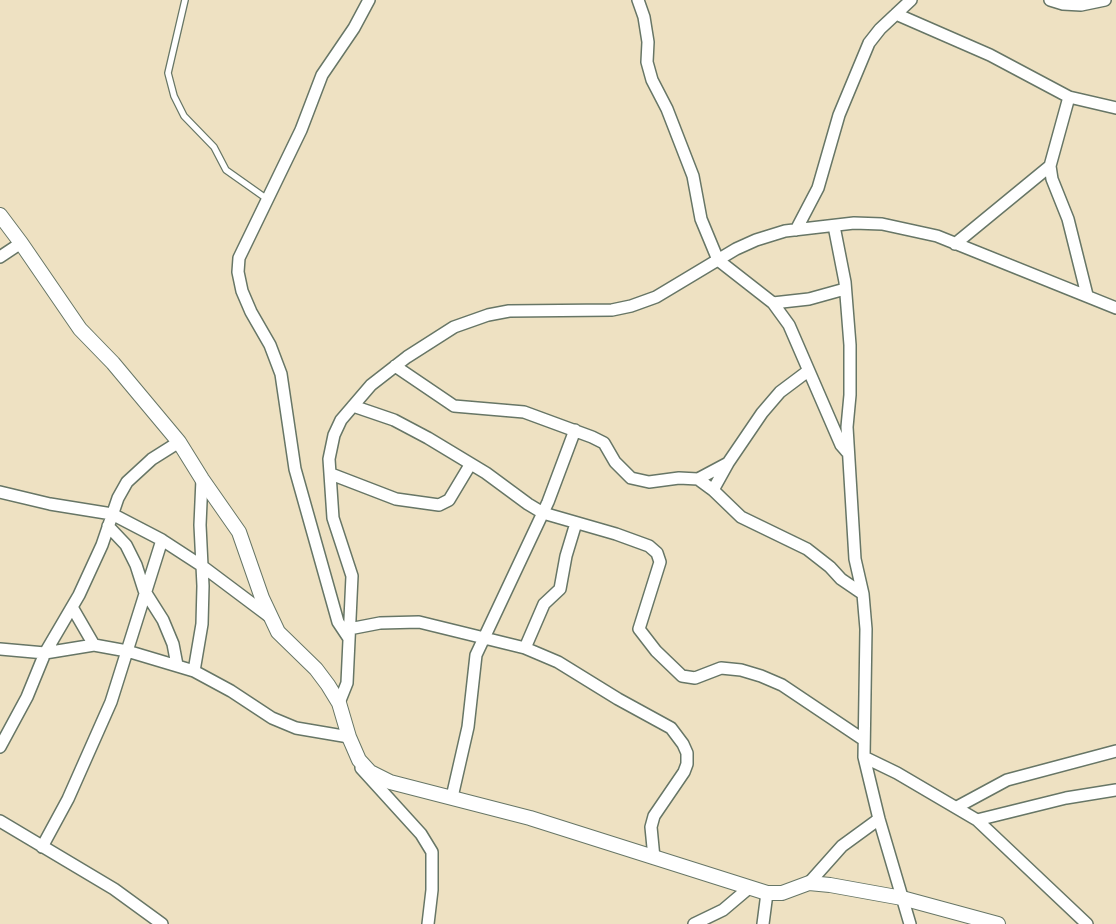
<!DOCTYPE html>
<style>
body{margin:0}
canvas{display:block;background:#eee1c2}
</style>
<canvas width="1116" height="924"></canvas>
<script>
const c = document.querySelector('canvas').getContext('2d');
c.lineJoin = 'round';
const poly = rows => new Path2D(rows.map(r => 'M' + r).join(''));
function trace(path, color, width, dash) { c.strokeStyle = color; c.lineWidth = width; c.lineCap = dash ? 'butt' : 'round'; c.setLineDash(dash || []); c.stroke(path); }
const service = poly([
 [185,0,168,73,174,96,184,116,214,147,226,170,267,199]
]);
const minor = poly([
 [638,0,644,17,648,42,647,62,652,80,667,109,693,176,701,219,718,260,773,303,789,325,841,445,847,452],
 [1050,0,1063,4,1081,5,1105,0],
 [896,14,990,55,1069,97,1116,108],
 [1069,97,1050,166,1052,179,1068,219,1087,295],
 [834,226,845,282,850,345,850,395,847,427,855,559,863,594,866,629,864,757,879,819,910,924],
 [796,230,818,188,839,115,869,43,880,29,911,0],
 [955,244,1050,166],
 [0,257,21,243],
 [773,303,809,299,845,289],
 [395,366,454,406,524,412,592,437,604,443,615,462,631,478,649,482,679,478,698,479,713,490,741,517,807,549,830,567,841,579,863,594],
 [353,406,394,420,428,438,486,473,528,504,543,513,616,534,649,546,657,553,660,562,639,629,656,651,682,676,695,678,721,668,741,670,761,676,782,685,864,740],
 [331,474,396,499,439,505,449,500,470,465],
 [698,479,728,463],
 [713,490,728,463,762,413,780,392,808,371],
 [0,492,50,504,112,514,162,540,202,566,270,617],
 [108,526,126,545,136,565,144,590,163,620,173,644,177,665],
 [72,607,94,645],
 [349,629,380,623,419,622,525,648,558,662,618,699,671,728,683,744,687,753,687,764,684,772,654,816,651,827,654,858],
 [348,637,338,622,295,469,281,374,270,345,251,312,242,291,238,272,239,258,301,130,322,75,354,28,369,0],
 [525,648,544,604,560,589,566,556,576,523],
 [0,649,45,653,94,645,127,651,194,671,231,691,272,718,296,728,349,737],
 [194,671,202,624,203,586,200,525,202,479],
 [339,703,347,683,352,576,333,518,329,459,334,435,341,420,371,385,407,357,454,327,488,315,509,311,612,310,631,306,656,297,736,249,756,240,785,231,854,223,882,224,937,236,1116,308],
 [0,747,27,697,45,653,79,595,102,545,118,498,127,482,152,459,179,442],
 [864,757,897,773,977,820,1087,924],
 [361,768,421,834,432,852,432,890,428,924],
 [452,797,468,727,476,655,548,502,575,430],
 [957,807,1007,780,1116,751],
 [977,820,1066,798,1116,790],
 [0,821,114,889,162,924],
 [42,847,68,799,111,702,162,540],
 [809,883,842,846,879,819],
 [694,924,723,910,749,888],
 [763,924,767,893]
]);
const tertiary = poly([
 [0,215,21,243,80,329,113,363,179,442,202,479,239,532,262,598,278,632,316,669,328,685,339,703,349,737,359,760,370,772,390,782,530,818,767,893,782,893,809,883,830,885,902,898,998,924]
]);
trace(service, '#677666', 8);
trace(minor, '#677666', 14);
trace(tertiary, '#677666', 16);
trace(service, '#fff', 5.5);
trace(minor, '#fff', 11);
trace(tertiary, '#fff', 14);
</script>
